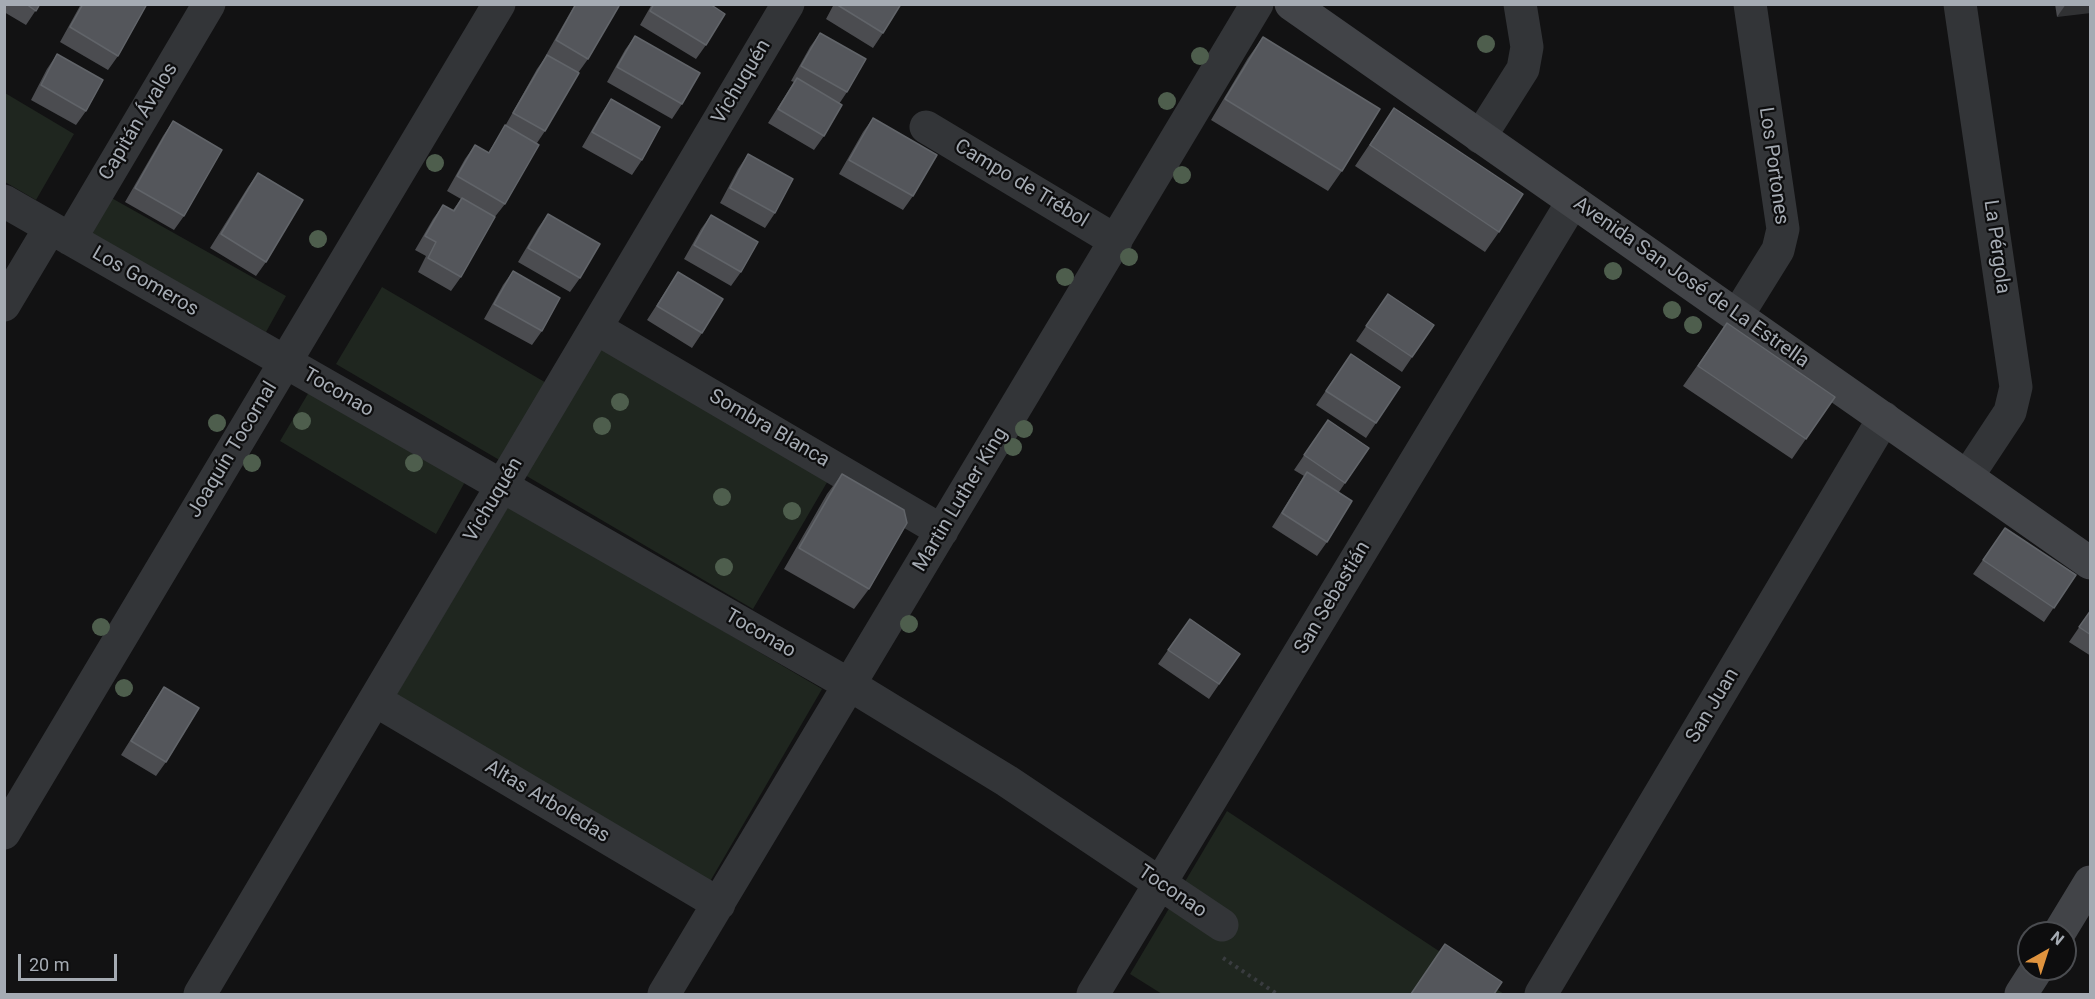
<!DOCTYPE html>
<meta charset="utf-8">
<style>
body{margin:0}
#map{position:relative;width:2095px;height:999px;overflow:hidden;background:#121213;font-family:Roboto,sans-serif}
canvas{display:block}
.frame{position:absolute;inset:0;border:6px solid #a5abb3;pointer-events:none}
.north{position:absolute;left:2017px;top:921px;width:60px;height:60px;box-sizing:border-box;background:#0d0d0e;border:2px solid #4a4c50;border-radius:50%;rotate:39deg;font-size:16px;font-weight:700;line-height:24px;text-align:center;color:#a5abb3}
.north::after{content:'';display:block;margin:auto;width:21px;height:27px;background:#df933e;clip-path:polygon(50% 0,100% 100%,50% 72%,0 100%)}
.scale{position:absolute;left:18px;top:954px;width:99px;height:27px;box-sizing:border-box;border:3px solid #a5abb3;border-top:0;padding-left:8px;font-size:18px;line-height:21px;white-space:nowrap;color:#a5abb3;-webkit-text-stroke:4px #0d0d0e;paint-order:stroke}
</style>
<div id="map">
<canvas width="2095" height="999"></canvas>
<div class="frame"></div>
<div class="north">N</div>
<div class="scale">20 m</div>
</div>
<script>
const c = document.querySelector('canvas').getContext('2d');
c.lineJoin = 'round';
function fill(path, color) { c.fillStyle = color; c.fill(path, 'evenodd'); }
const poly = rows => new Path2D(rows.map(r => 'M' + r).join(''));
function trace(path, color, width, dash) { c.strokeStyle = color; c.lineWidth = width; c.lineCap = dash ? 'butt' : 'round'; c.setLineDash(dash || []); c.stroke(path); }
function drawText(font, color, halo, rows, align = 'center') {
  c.font = font + ' Roboto,sans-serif'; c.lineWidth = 4.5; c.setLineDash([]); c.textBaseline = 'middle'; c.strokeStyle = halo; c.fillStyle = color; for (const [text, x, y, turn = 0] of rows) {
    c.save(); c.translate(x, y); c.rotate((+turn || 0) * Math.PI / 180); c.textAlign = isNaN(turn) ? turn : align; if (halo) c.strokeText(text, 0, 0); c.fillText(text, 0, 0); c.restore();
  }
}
fill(poly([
 [5,93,74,134,36,200,5,182],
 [108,196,286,296,266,332,88,233],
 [382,287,572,398,603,346,829,479,753,609,336,364],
 [309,392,466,480,436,534,280,441],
 [509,505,822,689,708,885,392,702],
 [1227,811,1504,994,1162,994,1130,974]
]), '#1f261f');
trace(poly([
 [1223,958,1277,994]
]), '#393c3f', 4, [3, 4.5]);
trace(poly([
 [1960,4,2016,387,2010,412,1967,477],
 [926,127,1116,241],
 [1480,137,1523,69,1527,47,1520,4],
 [4,201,850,685,1007,781,1222,925],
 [70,239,209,4],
 [4,305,50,228],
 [1737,316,1778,250,1783,229,1750,4],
 [596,328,942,531],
 [375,700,719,904],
 [4,833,499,4],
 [200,994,788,4],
 [664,994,1257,4],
 [1093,994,1573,201],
 [1541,994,1884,418]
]), '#333538', 33);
trace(poly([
 [1291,4,2090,563],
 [2059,933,2090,882],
 [2021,994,2037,969]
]), '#424448', 33);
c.fillStyle = '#4e5e4d';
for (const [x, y] of [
 [1486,44],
 [1200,56],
 [1167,101],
 [435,163],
 [1182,175],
 [318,239],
 [1129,257],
 [1613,271],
 [1065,277],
 [1672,310],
 [1693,325],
 [620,402],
 [302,421],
 [217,423],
 [602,426],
 [1024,429],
 [1013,447],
 [252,463],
 [414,463],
 [722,497],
 [792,511],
 [724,567],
 [909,624],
 [101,627],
 [124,688]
]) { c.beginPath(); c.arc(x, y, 9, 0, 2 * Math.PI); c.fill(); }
fill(poly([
 [4,4,40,4,26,25,4,12],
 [81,4,147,4,118,56,108,70,60,42],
 [575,4,616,4,588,59,578,73,545,131,537,143,505,204,494,218,461,277,451,291,418,272,426,256,415,250,433,219,443,205,453,210,461,199,447,191,465,159,475,145,488,153,504,128,537,69,547,55,546,55],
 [652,4,710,4,706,45,696,59,640,25],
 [834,4,901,4,883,33,873,48,826,19],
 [2055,4,2091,4,2057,17],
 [820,33,847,92,839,104,824,136,814,150,768,123,794,82,791,81,810,47],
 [635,36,682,104,672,119,607,82,625,50],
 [1263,37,1342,171,1328,191,1211,120,1248,58],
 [57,54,86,111,76,125,31,100,47,69],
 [611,99,642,160,632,175,582,147,601,114],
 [1394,108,1499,232,1485,252,1355,166],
 [873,118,913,196,903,210,839,174,863,132],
 [173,121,184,216,174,230,125,202,163,136],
 [748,154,775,213,765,228,720,203,738,169],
 [258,173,266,262,256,276,210,248,248,187],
 [548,214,580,278,570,292,518,262,538,228],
 [711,215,741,272,731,286,684,259,701,229],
 [513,271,542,331,532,345,484,319,503,285],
 [678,272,702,333,692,348,647,320],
 [1388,294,1434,325,1402,372,1356,341],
 [1727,323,1835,397,1792,459,1683,386],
 [1351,354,1376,423,1366,438,1316,405],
 [1328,420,1369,448,1339,492,1327,542,1317,556,1272,527,1304,476,1294,470],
 [842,474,869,589,854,609,784,569,827,494],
 [2005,528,2076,575,2044,622,1973,574],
 [2091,610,2091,656,2069,642],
 [1190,619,1240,654,1209,699,1158,664],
 [164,687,166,762,156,776,121,755,154,702]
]), '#4b4c50');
fill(poly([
 [2066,4,2091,4,2091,13,2057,17]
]), '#303133');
const building = poly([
 [26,4,40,4,36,11,26,4],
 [83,4,147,4,118,56,70,27,83,4],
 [576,4,616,4,619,6,588,59,556,40,576,4],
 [654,4,710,4,725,14,706,45,650,11,654,4],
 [836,4,901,4,883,33,836,4],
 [820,33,866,59,847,92,801,66,820,33],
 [635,36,700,73,682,104,617,67,635,36],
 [1263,37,1380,109,1342,171,1225,99,1263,37],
 [57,54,103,80,86,111,41,85,57,54],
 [547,55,579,73,545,131,513,113,547,55],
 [797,78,842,105,824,136,778,109,797,78],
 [611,99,660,127,642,160,592,132,611,99],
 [1394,108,1523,194,1499,232,1370,145,1394,108],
 [873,118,937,155,913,196,849,160,873,118],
 [173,121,222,150,184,216,135,188,173,121],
 [505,125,539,145,505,204,457,176,475,145,489,153,505,125],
 [748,154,793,179,775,213,730,188,748,154],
 [258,173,303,200,266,262,221,234,258,173],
 [462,198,495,217,461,277,428,258,436,242,425,236,443,205,454,211,462,198],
 [548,214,600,244,580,278,528,248,548,214],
 [711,215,758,242,741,272,694,245,711,215],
 [513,271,560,298,542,331,494,304,513,271],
 [678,272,723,299,702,333,657,306,678,272],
 [1388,294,1434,325,1412,357,1366,326,1388,294],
 [1727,323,1835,397,1806,439,1698,366,1727,323],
 [1351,354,1400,387,1376,423,1326,391,1351,354],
 [1328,420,1369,448,1345,483,1304,455,1328,420],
 [1307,472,1352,501,1327,542,1282,513,1307,472],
 [842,474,904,510,907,523,869,589,799,548,842,474],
 [2005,528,2076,575,2054,608,1983,560,2005,528],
 [2091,610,2091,635,2079,627,2091,610],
 [1190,619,1240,654,1219,684,1168,650,1190,619],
 [164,687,199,708,166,762,131,741,164,687],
 [1445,944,1502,982,1494,994,1411,994,1445,944]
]);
fill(building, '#54565b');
trace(building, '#616469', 1.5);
drawText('20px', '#a5abb3', '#0d0d0e', [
 ["Vichuquén",742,82,-59],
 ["Capitán Ávalos",139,122,-59],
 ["Los Portones",1773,166,82],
 ["Campo de Trébol",1021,184,31],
 ["La Pérgola",1996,247,82],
 ["Los Gomeros",145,282,30],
 ["Avenida San José de La Estrella",1691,283,35],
 ["Toconao",338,393,30],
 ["Sombra Blanca",769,429,30],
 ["Joaquín Tocornal",233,450,-59],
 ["Vichuquén",494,500,-59],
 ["Martin Luther King",961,500,-59],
 ["San Sebastián",1333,598,-59],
 ["Toconao",760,634,30],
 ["San Juan",1713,706,-59],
 ["Altas Arboledas",547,802,31],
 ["Toconao",1172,892,34]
]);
</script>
